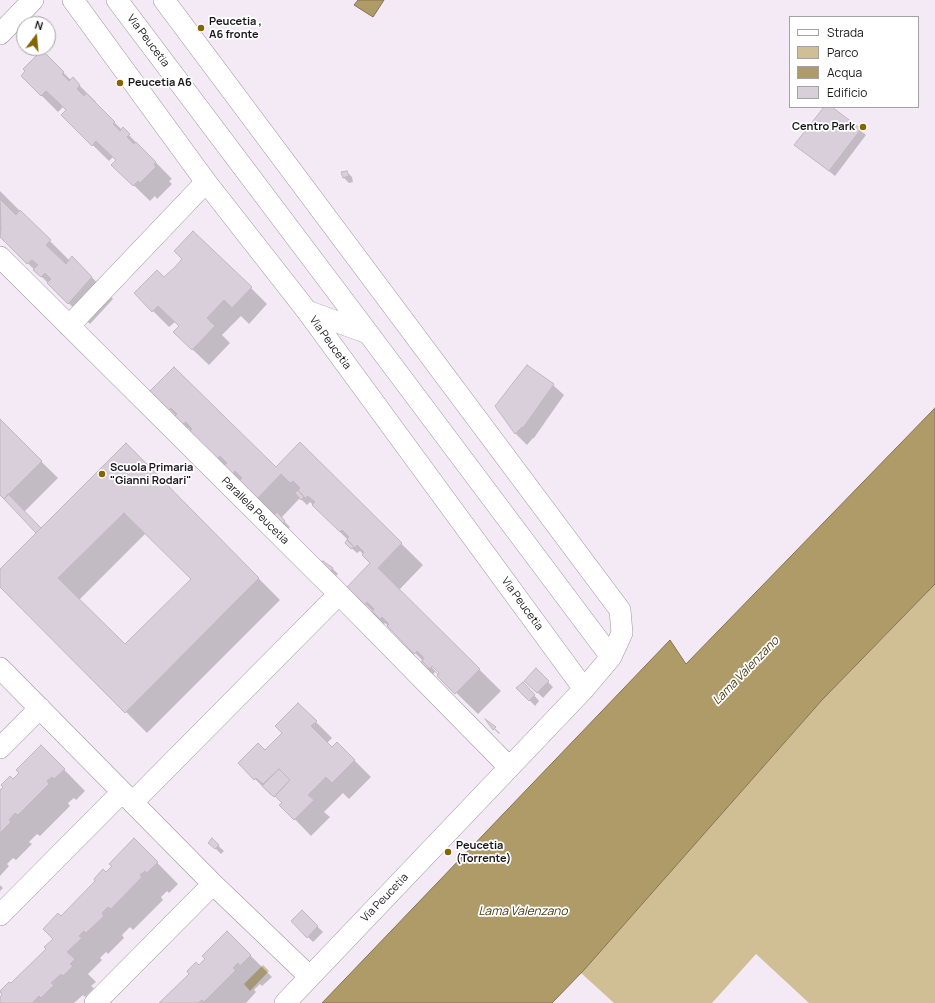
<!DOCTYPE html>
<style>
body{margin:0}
#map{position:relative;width:935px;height:1003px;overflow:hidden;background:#f4eaf5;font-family:Manrope,sans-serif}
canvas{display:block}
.legend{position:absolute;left:789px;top:16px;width:130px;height:92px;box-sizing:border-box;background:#fff;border:1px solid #a4a3a4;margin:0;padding:5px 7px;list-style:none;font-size:12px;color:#1b181c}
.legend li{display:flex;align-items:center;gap:8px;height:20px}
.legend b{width:20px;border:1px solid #a4a3a4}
.north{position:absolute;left:16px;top:16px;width:40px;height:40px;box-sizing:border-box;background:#fff;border:1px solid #a4a3a4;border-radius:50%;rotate:16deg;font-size:11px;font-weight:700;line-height:16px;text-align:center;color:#1b181c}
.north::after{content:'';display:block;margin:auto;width:14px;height:18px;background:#846600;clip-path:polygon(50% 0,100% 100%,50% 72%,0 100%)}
</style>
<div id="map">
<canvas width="935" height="1003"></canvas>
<ul class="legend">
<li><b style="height:5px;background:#fff"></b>Strada</li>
<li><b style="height:11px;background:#d0bf94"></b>Parco</li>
<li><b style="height:11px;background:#af9b67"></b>Acqua</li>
<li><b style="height:11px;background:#d9cfda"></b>Edificio</li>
</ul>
<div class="north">N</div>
</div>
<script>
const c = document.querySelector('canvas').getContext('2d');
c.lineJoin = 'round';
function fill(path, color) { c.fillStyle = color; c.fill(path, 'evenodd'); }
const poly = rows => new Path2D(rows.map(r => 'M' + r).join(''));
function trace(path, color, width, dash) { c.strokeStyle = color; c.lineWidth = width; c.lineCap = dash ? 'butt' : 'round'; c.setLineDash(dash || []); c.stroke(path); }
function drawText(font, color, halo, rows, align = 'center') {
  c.font = font + ' Manrope,sans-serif'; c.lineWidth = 3.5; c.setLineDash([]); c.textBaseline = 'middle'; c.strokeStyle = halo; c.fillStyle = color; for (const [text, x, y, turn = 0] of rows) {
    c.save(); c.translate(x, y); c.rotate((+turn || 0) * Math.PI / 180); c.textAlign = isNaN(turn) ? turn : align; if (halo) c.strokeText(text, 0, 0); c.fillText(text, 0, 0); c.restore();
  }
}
fill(poly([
 [935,584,935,1003,809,1003,756,954,712,1003,614,1003,581,973,822,700],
 [263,965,269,971,250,991,244,984]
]), '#d0bf94');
const water = poly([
 [358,0,384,0,373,17,354,5,358,0],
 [935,408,935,584,822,700,584,970,552,1003,322,1003,670,640,686,664,935,408]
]);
fill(water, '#af9b67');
trace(water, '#837450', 1);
fill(poly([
 [44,54,71,80,73,79,96,102,95,103,122,130,123,129,172,179,169,181,172,184,157,199,155,196,150,201,112,164,117,160,113,157,109,161,62,115,67,110,63,107,58,112,22,76],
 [825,107,830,107,866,135,835,176,796,145],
 [347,172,352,177,353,182,349,183,344,178],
 [0,191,70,261,73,258,113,299,90,324,0,236],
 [164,279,251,288,267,304,249,324,241,316,222,335,230,343,209,365,191,348,180,326,175,322,169,327,135,293],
 [553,385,564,395,534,438,533,438,527,445,516,434,496,406],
 [151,391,276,468,300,444,423,565,399,590,501,691,478,714,435,672,432,675,421,664,423,661,385,623,382,626,371,615,374,613,348,587,372,563,360,551,357,553,346,543,350,544,351,543,310,502,307,505,300,498,281,518,290,527,288,529,237,478,234,481,226,467,188,428,185,431,174,420,177,417],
 [429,662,440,673,440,676,428,663],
 [0,421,58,478,24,512,41,529,126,445,280,600,147,733,0,585,0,570,37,533,0,493],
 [146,533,193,579,125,646,79,600],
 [323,563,333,569,338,574,336,576],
 [536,670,553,687,543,698,526,681],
 [518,688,528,688,539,701,535,706],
 [298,704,332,738,327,743,332,748,337,743,371,777,349,799,343,793,324,812,330,817,311,836,281,805,283,803,273,794,271,795,239,763,265,751,283,733],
 [491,725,500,733,499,734,494,729],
 [41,746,85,791,76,800,74,798,68,803,70,806,40,836,37,834,29,842,32,844,16,860,13,858,7,864,9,866,0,876,0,791,20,773],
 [134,839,178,884,169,893,167,891,161,897,163,900,133,930,130,927,122,935,124,938,108,954,106,952,100,958,102,960,88,974,96,982,91,986,94,988,85,997,83,995,74,1003,0,1003,0,998,3,995,0,992,9,983,11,985,47,949,54,939,61,917,113,867,110,864],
 [212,840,224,851,221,854,210,843],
 [0,885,3,888,0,891],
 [302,911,323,932,313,942,292,921],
 [227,932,272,977,262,986,260,984,254,990,256,992,246,1003,161,1003,199,966]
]), '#0003');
const building = poly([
 [40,52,43,54,44,52,64,72,62,74,69,81,73,77,80,85,77,89,84,96,86,93,115,122,113,124,120,131,123,127,130,134,127,137,134,144,136,142,156,162,154,164,156,167,140,183,138,181,133,186,111,165,116,160,103,148,96,141,92,146,61,115,66,110,59,103,46,91,41,96,21,76,25,71,23,69,40,52],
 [824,107,832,107,861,129,829,171,794,145,824,107],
 [347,171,349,176,343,178,341,172,347,171],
 [0,199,16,215,20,210,51,240,46,245,66,264,72,256,92,277,68,304,47,283,51,279,45,273,41,277,33,270,38,265,32,260,27,264,0,237,1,229,0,199],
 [193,231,252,287,232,308,224,300,207,318,215,326,192,350,173,332,179,326,158,306,152,312,134,293,157,270,164,277,175,267,182,259,174,251,193,231],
 [527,365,554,384,523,428,522,427,515,434,495,406,527,365],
 [174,367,276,467,300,442,402,543,378,568,480,669,455,694,437,676,439,673,432,666,430,669,422,661,424,658,417,651,414,654,387,626,389,624,382,617,380,619,372,611,374,609,367,602,365,605,347,587,370,563,362,555,364,552,357,545,355,548,347,539,349,537,342,530,340,532,312,505,315,502,308,496,305,498,298,490,300,488,293,481,290,483,281,474,257,499,239,481,242,478,235,471,232,474,224,466,227,463,220,456,217,459,190,431,192,429,186,422,183,424,175,416,177,414,171,408,169,410,150,391,174,367],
 [0,419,42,461,4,499,0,495,0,419],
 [126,443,259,578,125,713,0,587,0,569,126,443],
 [124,513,191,579,125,644,58,578,124,513],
 [298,490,304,497,301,500,295,493,298,490],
 [8,494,41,528,36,533,4,499,8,494],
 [277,512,285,521,282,524,273,516,277,512],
 [347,540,354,547,351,549,345,543,347,540],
 [323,561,333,568,330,572,321,563,323,561],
 [422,661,429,668,426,671,420,664,422,661],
 [536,668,549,681,537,693,524,681,536,668],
 [523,682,535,695,529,701,516,688,523,682],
 [298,703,317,721,311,726,332,747,337,742,355,760,332,783,326,777,308,795,314,800,294,820,279,805,282,803,275,796,290,780,279,769,263,784,256,778,254,780,238,763,258,743,265,750,282,733,275,726,298,703],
 [485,719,496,727,493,730,485,719],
 [41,745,65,769,54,779,52,777,47,781,49,784,18,815,15,813,9,820,11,822,0,833,0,790,3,787,1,785,10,776,13,779,19,773,16,770,41,745],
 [279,769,290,780,274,797,262,786,279,769],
 [134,838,158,862,147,873,145,871,140,875,142,877,111,909,108,907,102,913,104,916,86,933,84,931,79,936,82,938,67,952,75,959,70,964,73,966,63,976,61,974,51,983,54,985,41,998,39,996,32,1003,0,1003,0,997,2,995,0,991,9,982,11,983,46,949,44,947,53,939,43,929,58,913,61,916,95,881,94,879,103,869,106,872,112,866,109,864,134,838],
 [212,838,219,845,215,849,208,843,212,838],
 [302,910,318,926,307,938,291,921,302,910],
 [227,931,251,955,240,966,238,963,233,968,236,970,204,1002,202,1000,198,1003,159,1003,189,974,187,971,196,962,199,965,205,959,202,956,227,931]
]);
fill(building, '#d9cfda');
trace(building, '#c0b7c1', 1);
const street = poly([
 [73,0,206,182,307,311,584,689],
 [117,0,368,333,611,657],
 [164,0,620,610,622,633,611,657,584,689,285,1003],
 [0,34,33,0],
 [0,257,339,594,509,767],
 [307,311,368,333],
 [69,326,206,182],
 [0,668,213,884,310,977],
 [0,748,40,708],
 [133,802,339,594],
 [0,915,122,792],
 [95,1003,213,884]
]);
trace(street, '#9c929c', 22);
trace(street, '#fff', 21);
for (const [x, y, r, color] of [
 [201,28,4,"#846600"],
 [120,83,4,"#846600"],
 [863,127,4,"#846600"],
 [102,474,4,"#846600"],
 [448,852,4,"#846600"]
]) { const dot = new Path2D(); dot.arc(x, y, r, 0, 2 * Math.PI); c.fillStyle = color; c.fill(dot); trace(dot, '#fff', 1.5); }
drawText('bold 11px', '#1b181c', '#fff', [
 ["Peucetia ,",209,22],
 ["A6 fronte",209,35],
 ["Peucetia A6",128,83],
 ["Centro Park",855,127,"right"],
 ["Scuola Primaria",110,468],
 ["\"Gianni Rodari\"",110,481],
 ["Peucetia",456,846],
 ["(Torrente)",456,859]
], 'left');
drawText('11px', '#1b181c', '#fff', [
 ["Via Peucetia",148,41,53],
 ["Via Peucetia",330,343,54],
 ["Parallela Peucetia",255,511,45],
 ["Via Peucetia",522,604,54],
 ["Via Peucetia",385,898,-46]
]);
drawText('italic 12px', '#493a10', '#fff', [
 ["Lama Valenzano",746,671,-46],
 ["Lama Valenzano",523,912]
]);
</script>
